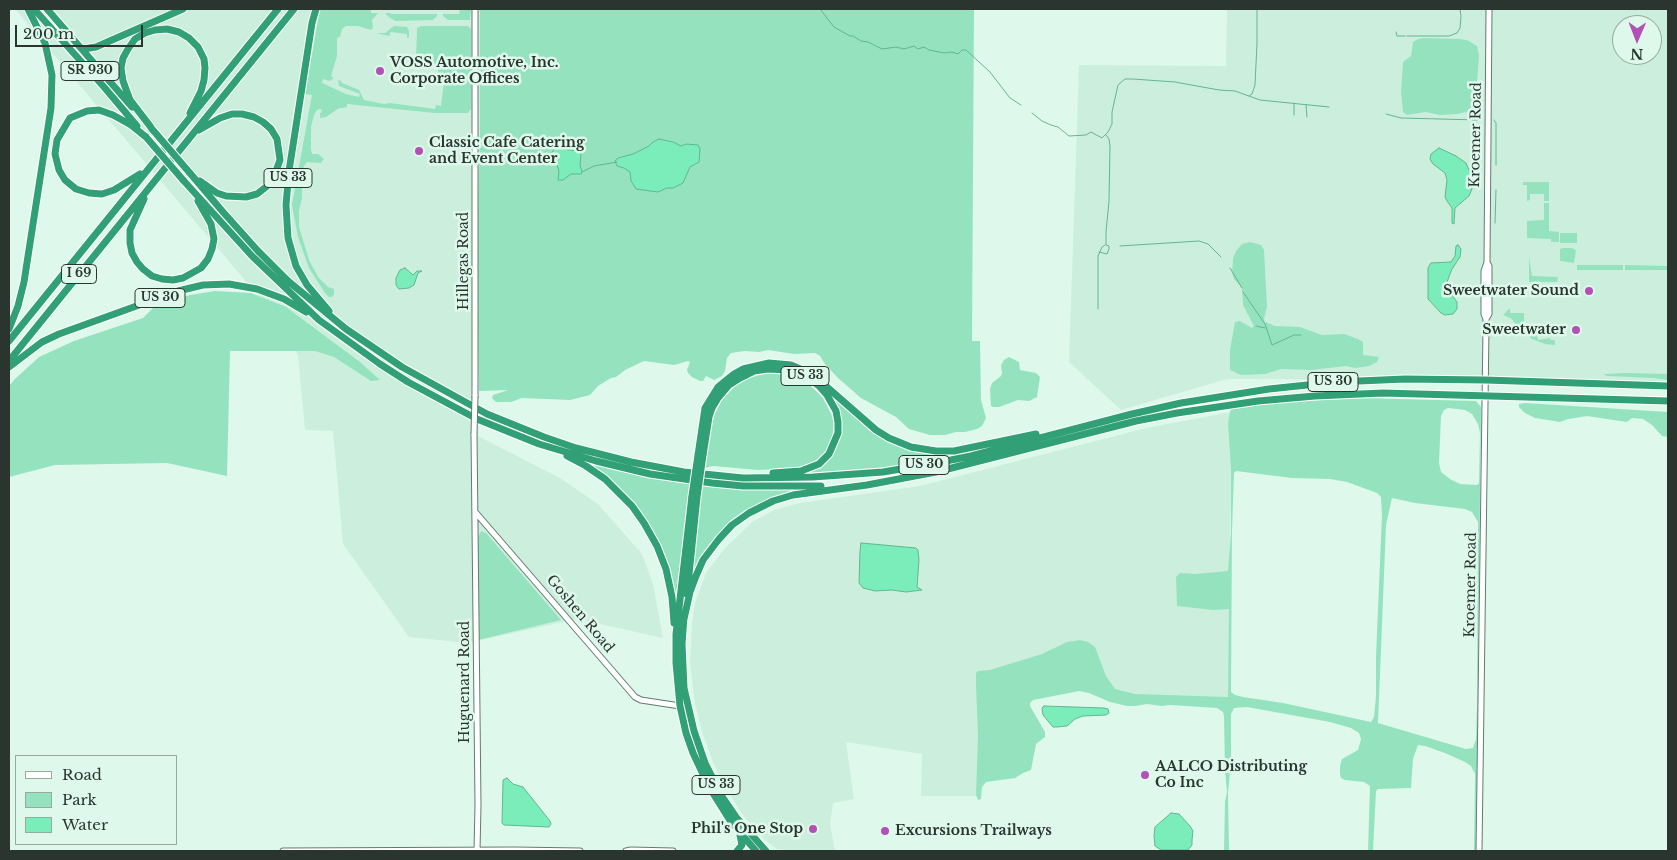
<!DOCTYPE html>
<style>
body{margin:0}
#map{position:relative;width:1677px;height:860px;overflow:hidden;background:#def9eb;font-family:"Libre Baskerville",serif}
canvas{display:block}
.frame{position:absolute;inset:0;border:10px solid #2a352f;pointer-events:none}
.legend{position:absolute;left:15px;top:755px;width:162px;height:90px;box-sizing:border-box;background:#def9eb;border:1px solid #96aba0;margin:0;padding:6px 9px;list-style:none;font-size:15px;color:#2a352f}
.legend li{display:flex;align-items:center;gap:10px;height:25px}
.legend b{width:25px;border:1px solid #96aba0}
.north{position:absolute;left:1612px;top:15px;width:50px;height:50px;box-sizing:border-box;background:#def9eb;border:1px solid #96aba0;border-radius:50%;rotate:181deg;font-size:14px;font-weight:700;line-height:20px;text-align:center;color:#2a352f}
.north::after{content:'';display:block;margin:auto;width:18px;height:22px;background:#b350b6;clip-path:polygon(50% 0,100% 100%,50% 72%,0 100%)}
.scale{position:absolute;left:15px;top:25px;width:128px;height:22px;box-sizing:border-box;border:2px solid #2a352f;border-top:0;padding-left:6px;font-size:15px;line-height:18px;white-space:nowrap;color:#2a352f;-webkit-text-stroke:4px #def9eb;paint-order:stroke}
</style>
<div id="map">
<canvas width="1677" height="860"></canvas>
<div class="frame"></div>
<ul class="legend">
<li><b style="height:6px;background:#fff"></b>Road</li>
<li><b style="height:14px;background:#94e3be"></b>Park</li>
<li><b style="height:14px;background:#7aedbb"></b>Water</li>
</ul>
<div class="north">N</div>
<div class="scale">200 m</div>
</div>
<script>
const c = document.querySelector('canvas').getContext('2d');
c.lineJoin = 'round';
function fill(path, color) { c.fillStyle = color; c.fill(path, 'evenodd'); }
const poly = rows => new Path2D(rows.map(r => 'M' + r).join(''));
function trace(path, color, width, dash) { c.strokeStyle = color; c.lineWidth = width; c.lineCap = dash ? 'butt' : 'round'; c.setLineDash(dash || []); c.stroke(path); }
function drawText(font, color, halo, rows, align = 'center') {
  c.font = font + ' "Libre Baskerville",serif'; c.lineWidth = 5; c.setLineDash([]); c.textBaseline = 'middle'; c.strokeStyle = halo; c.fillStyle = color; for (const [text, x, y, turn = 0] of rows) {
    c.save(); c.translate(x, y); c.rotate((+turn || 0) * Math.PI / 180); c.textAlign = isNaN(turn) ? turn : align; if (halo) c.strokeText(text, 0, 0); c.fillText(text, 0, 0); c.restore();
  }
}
fill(poly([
 [15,9,480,9,480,132,477,255,478,436,560,478,598,504,642,554,653,584,663,638,577,619,468,643,409,637,343,544,333,431,305,430,298,355,271,311],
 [1227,9,1489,9,1489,11,1496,9,1668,9,1668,384,1490,380,1227,379,1121,410,1069,362,1079,65,1226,66],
 [1622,25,1652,25,1652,55,1622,55],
 [1231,412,1230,702,1129,699,981,675,978,796,921,796,922,754,846,742,854,799,833,803,830,824,835,851,793,851,777,849,765,840,745,818,724,786,713,762,702,732,694,699,690,661,692,622,695,603,706,573,724,549,752,522,774,510,800,503,920,486,1146,428]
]), '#ccefdd');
fill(poly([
 [320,9,371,9,371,13,378,13,372,20,373,28,371,30,358,26,346,26,342,29,340,37,337,38,337,56,331,76,334,78,330,81,323,79,322,83,346,94,359,97,360,94,339,86,338,81,340,80,342,83,359,90,364,100,384,104,390,103,435,109,436,105,441,106,444,82,444,77,438,73,438,67,419,65,416,62,417,28,421,26,468,26,471,29,471,109,468,113,435,113,347,104,347,107,343,108,339,108,326,117,320,118,320,114,322,110,320,109,317,110,314,115,311,127,311,149,312,154,318,154,324,159,321,163,307,162,304,166,302,175,302,198,299,211,299,227,309,260,318,277,328,287,334,289,334,294,332,297,329,297,325,293,309,268,298,237,292,205,312,95,305,94],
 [460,9,471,9,470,20,448,20,443,16,443,14,459,14],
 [480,9,974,9,972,341,980,341,980,344,981,400,986,418,982,426,977,429,965,432,956,432,945,435,930,435,909,429,896,417,861,398,838,378,825,364,820,356,815,353,794,354,768,350,759,352,745,351,731,353,727,358,725,371,722,376,714,380,706,376,703,381,700,381,692,377,688,373,687,370,690,362,688,361,674,365,644,361,625,370,616,377,611,378,598,386,590,395,570,400,522,398,511,402,496,402,492,398,493,395,508,390,479,391,477,255,480,132],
 [385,13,390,13,391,14,437,14,437,16,433,20,396,21,390,18],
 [394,26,407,27,409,31,409,37,407,38,407,34,391,32,389,36,376,33,385,33],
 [1423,38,1459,39,1467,40,1477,46,1479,55,1476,98,1471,111,1457,114,1440,115,1426,112,1407,115,1403,112,1401,92,1403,63,1404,61,1411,56,1413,42,1418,39],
 [1523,182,1549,182,1549,201,1544,201,1544,194,1530,194,1530,200,1527,201,1527,185,1523,185],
 [1544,203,1549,203,1549,231,1559,232,1559,242,1551,242,1551,239,1527,238,1527,221,1544,220],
 [1560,233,1577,233,1577,243,1560,243],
 [1250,242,1261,245,1264,250,1267,307,1264,319,1265,322,1275,326,1300,327,1322,335,1344,334,1358,339,1363,342,1363,355,1379,357,1377,362,1369,366,1355,368,1346,366,1311,370,1281,369,1265,374,1241,375,1230,370,1230,350,1235,322,1240,321,1252,328,1254,326,1243,305,1242,288,1234,279,1232,273,1233,259,1236,251,1242,244],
 [1563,248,1572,248,1576,250,1574,263,1560,261,1560,249],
 [1529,257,1532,276,1558,277,1557,282,1529,282],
 [1623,265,1623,270,1577,270,1577,265],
 [1625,265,1668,266,1668,270,1625,270],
 [215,291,251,293,286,307,360,362,380,380,371,381,334,357,315,351,230,351,227,476,167,463,55,465,9,477,9,386,15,379,39,357,74,341,143,318,156,305,190,295],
 [1510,308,1510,313,1524,313,1524,324,1527,325,1526,333,1522,327,1518,328,1512,319,1503,315],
 [1532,326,1535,326,1538,340,1550,338,1551,340,1555,340,1555,345,1545,344,1532,339,1529,336],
 [1009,357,1019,362,1020,370,1036,373,1040,377,1037,397,1029,401,1018,400,999,407,993,407,991,406,990,389,992,383,1001,376,1002,373,1001,365,1004,360],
 [772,373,797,378,811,386,823,398,832,416,834,425,832,438,825,453,813,463,799,468,758,470,713,466,704,468,714,416,722,400,735,386,747,379,759,375],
 [1626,373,1668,374,1668,380,1653,378,1607,376,1603,374],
 [831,395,870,431,886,441,900,447,935,455,950,455,969,452,890,467,807,473,818,469,826,463,834,453,840,440,842,428,841,418,838,406],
 [1358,398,1476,401,1481,407,1476,851,1474,851,1475,774,1471,766,1465,762,1445,753,1425,746,1418,745,1413,759,1411,788,1378,789,1376,791,1373,851,1368,851,1370,786,1364,782,1345,780,1341,778,1340,774,1340,766,1342,759,1358,750,1361,739,1359,733,1351,728,1330,722,1247,707,1234,708,1231,714,1231,761,1228,793,1229,851,1224,851,1225,802,1227,792,1225,770,1224,716,1223,712,1217,708,1170,705,1162,706,1147,704,1135,706,1127,706,1110,702,1089,693,1079,691,1033,700,1030,703,1030,706,1045,732,1045,737,1036,744,1031,770,1023,773,1015,778,986,782,982,787,981,799,978,800,976,795,978,737,976,685,976,673,978,671,990,670,1042,654,1067,642,1080,640,1088,642,1095,647,1106,676,1115,689,1135,694,1228,697,1229,609,1213,610,1177,606,1176,577,1180,573,1195,574,1228,571,1231,533,1231,469,1228,423,1231,408,1288,402],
 [1448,408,1465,410,1472,414,1478,424,1480,433,1479,483,1477,485,1460,484,1450,479,1441,472,1439,463,1441,416,1444,410],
 [1236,471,1292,478,1330,479,1347,482,1377,493,1381,497,1382,515,1376,656,1376,696,1374,717,1371,722,1283,703,1243,697,1235,695,1231,692,1232,531,1234,473],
 [1392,498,1415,503,1465,509,1472,512,1478,522,1477,704,1476,739,1473,748,1466,749,1378,723,1386,525],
 [1525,403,1668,412,1668,437,1662,436,1652,425,1643,419,1632,418,1627,422,1587,416,1568,419,1560,422,1535,418,1525,413,1519,407,1519,404],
 [593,465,662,480,690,484,676,596,674,596,652,533,592,467],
 [701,485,753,489,798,490,745,512,693,574],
 [481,531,486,533,561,620,478,640,478,537]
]), '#94e3be');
const water = poly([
 [659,139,673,142,681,146,686,144,698,145,700,149,699,162,690,167,683,183,673,188,667,188,658,192,636,189,631,181,630,172,624,168,617,166,615,161,618,158,633,154,649,146,653,142,659,139],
 [556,146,560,146,563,149,577,151,581,153,580,166,582,171,581,174,571,174,563,180,558,180,559,171,555,160,550,156,556,146],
 [1439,148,1456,156,1466,163,1472,177,1472,189,1469,196,1455,208,1454,224,1452,223,1452,208,1447,201,1445,197,1447,180,1445,173,1433,164,1430,159,1431,154,1439,148],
 [1458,245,1461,249,1460,257,1452,269,1447,282,1449,291,1457,302,1457,309,1453,314,1445,315,1441,313,1428,299,1428,268,1431,263,1451,262,1455,256,1456,246,1458,245],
 [405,268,413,275,417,271,422,271,418,273,414,285,409,288,399,289,396,285,396,278,400,270,405,268],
 [861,543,916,548,918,550,919,560,917,587,922,590,906,592,892,590,875,591,863,588,859,583,860,551,861,543],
 [1044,706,1104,708,1108,709,1109,713,1106,715,1083,716,1075,719,1067,726,1057,727,1053,727,1043,715,1042,708,1044,706],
 [507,778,513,784,523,787,550,821,551,824,549,827,504,825,502,823,503,780,507,778],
 [1171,813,1179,814,1190,826,1193,831,1192,840,1192,845,1188,850,1161,850,1155,846,1154,836,1155,827,1171,813]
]);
fill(water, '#7aedbb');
trace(water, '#62b691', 1);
trace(poly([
 [820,9,834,27,850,36,853,36,861,41,868,42,882,49,896,47,904,49,914,46,918,49,924,47,929,50,944,53,952,52,958,54,962,50,966,50,990,72,1010,98,1021,105],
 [1396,32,1397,36,1405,36],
 [1407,36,1449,36,1457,33,1460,28,1461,16,1460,9],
 [1249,96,1252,94,1255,85,1257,43,1257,9],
 [1306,105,1307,117],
 [1032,113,1042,121,1051,125,1058,127,1069,136,1086,135,1091,132,1102,138,1108,132,1112,124,1112,112,1118,85,1125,79,1133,79,1175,82,1219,90,1235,91,1260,100,1329,107],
 [1386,114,1401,118,1479,120],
 [1294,115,1294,103],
 [1494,120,1496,123,1496,165],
 [582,172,594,166,617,162],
 [1495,223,1496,190],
 [1120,246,1199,241,1208,244,1221,257],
 [1099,252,1107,254,1109,249,1109,246,1106,245,1106,232,1109,201,1110,146,1109,139,1106,135],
 [1230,268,1242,288],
 [1243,292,1265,324,1272,345,1294,335,1301,335],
 [1098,309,1098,256,1102,247,1105,245],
 [1256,326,1265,328]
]), '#62b691', 1);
const secondary = poly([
 [1486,319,1484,314,1484,271,1487,262,1489,9],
 [475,396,475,9],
 [474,434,478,805,477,851],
 [476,513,635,697,641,700,680,706],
 [283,851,515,850,580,851],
 [626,851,631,850,673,851],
 [1479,851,1486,328,1486,319,1489,314,1489,266,1487,262]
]);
const highway = poly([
 [34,9,104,87,137,126],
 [47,9,132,107],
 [316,9,312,23,289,171,286,205,288,238,296,266,307,285,329,311],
 [83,49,96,47,183,9],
 [150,126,130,100,123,81,121,68,123,58,128,49,135,39,145,33,155,30,167,29,179,32,189,38,198,47,204,59,205,68,204,80,201,91,190,113],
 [199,130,220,118,232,114,242,114,254,117,263,122,271,129,277,139,280,160,273,179,266,187,257,194,246,197,226,196,217,193,200,181],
 [189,172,223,212,258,251,288,281,346,329,402,367,487,414,544,437,576,448,631,462,684,472,743,478,813,477,883,472,936,463,971,456,1132,414,1181,403,1269,389,1336,382,1405,379,1485,380,1668,386],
 [140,174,114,190,102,194,89,193,76,189,65,180,59,170,55,154,57,140,70,118,87,111,99,110,113,115,131,125,146,137],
 [183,180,252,256,319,320,380,364,408,382,477,419,539,444,596,461,650,474,712,483,743,486,821,486],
 [144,199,130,230,130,243,132,253,137,262,143,269,152,276,162,279,173,280,183,278,201,268,208,259,212,249,214,239,211,224,198,201],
 [9,329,18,306,24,282,51,108,52,75,45,43,28,9],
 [9,341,278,9],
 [9,361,294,9],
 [9,367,42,342,59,334,178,291,203,285,229,284,257,289,284,299,306,312],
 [698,455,705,408,718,387,734,374,743,369,769,363,791,365,812,374,876,430,889,438,911,447,936,451,954,451,1036,434],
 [703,455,709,417,712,408,718,398,729,385,740,378,754,371,768,369,788,370,808,378,819,386,827,395,836,411,838,422,838,433,829,454,819,464,801,471,773,473],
 [567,456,586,466,605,479,632,506,644,523,657,546,666,569,672,597,674,623],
 [692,496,676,634,676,663,680,706,686,733,693,753,709,787,731,822,756,851],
 [687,594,697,497],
 [684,617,682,644,684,688,694,731,705,763,723,798,736,817,766,851],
 [684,619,690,592,696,576,703,560,719,539,732,525,749,513,773,501,793,495,867,485,936,472,1136,421,1177,413,1258,401,1315,396,1383,393,1668,401],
 [737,851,742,845,740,835]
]);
trace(secondary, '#637b6f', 7);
trace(highway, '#fff', 9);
trace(secondary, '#fff', 5);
trace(highway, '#32a076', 7);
const secondaryBridge = poly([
 [474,434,475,396]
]);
const highwayBridge = poly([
 [152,129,189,172],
 [146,137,183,180],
 [692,496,698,455],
 [697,497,703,455]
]);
trace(secondaryBridge, '#637b6f', 7, []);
trace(highwayBridge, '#fff', 9, []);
trace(secondaryBridge, '#fff', 5);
trace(highwayBridge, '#32a076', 7);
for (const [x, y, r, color] of [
 [380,71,5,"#b350b6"],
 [419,151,5,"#b350b6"],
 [1589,291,5,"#b350b6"],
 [1576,330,5,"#b350b6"],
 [1145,775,5,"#b350b6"],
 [813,829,5,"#b350b6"],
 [885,831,5,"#b350b6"]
]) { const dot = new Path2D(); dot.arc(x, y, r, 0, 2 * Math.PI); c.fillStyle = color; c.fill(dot); trace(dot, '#def9eb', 2); }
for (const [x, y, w] of [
 [90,71,58],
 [288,178,48],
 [79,274,35],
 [160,298,50],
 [805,376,48],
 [1333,382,50],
 [924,465,50],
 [716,785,48]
]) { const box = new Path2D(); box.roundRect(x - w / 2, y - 9.5, w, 19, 4); c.fillStyle = '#def9eb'; c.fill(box); trace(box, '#2a352f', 1); }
drawText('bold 12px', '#2a352f', null, [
 ["SR 930",90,71],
 ["US 33",288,178],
 ["I 69",79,274],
 ["US 30",160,298],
 ["US 33",805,376],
 ["US 30",1333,382],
 ["US 30",924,465],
 ["US 33",716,785]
]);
drawText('bold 14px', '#2a352f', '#def9eb', [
 ["VOSS Automotive, Inc.",390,63],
 ["Corporate Offices",390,79],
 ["Classic Cafe Catering",429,143],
 ["and Event Center",429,159],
 ["Sweetwater Sound",1579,291,"right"],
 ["Sweetwater",1566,330,"right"],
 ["AALCO Distributing",1155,767],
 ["Co Inc",1155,783],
 ["Phil's One Stop",803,829,"right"],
 ["Excursions Trailways",895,831]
], 'left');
drawText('14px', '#2a352f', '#def9eb', [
 ["Kroemer Road",1476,135,-89],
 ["Hillegas Road",464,261,-90],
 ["Kroemer Road",1471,585,-89],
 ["Goshen Road",580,614,50],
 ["Huguenard Road",465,682,-90]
]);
</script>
